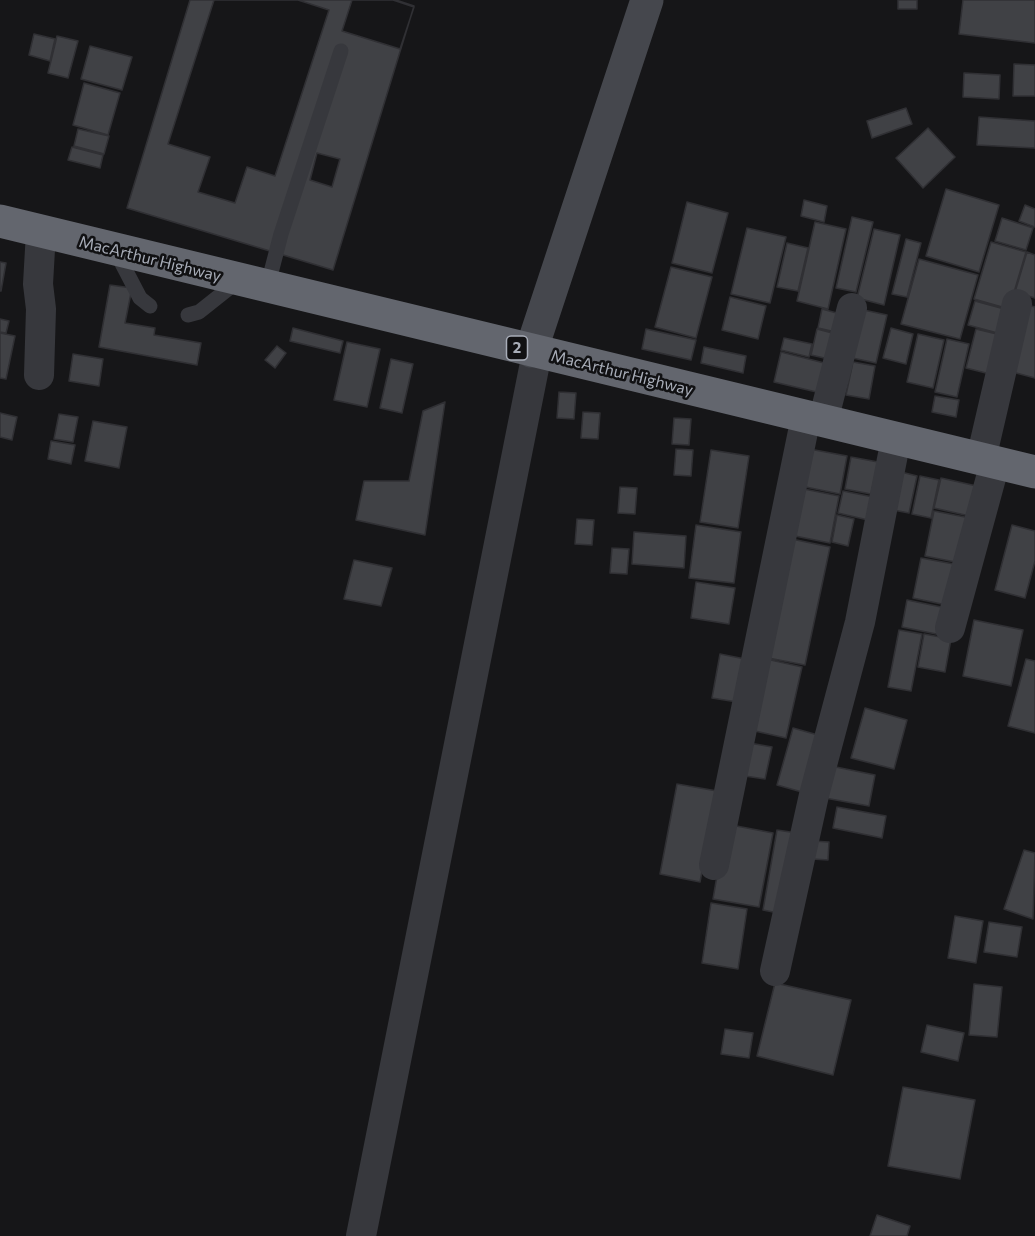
<!DOCTYPE html>
<style>
body{margin:0}
canvas{display:block;background:#161618}
</style>
<canvas width="1035" height="1236"></canvas>
<script>
const c = document.querySelector('canvas').getContext('2d');
c.lineJoin = 'round';
function fill(path, color) { c.fillStyle = color; c.fill(path, 'evenodd'); }
const poly = rows => new Path2D(rows.map(r => 'M' + r).join(''));
function trace(path, color, width, dash) { c.strokeStyle = color; c.lineWidth = width; c.lineCap = dash ? 'butt' : 'round'; c.setLineDash(dash || []); c.stroke(path); }
function drawText(font, color, halo, rows, align = 'center') {
  c.font = font + ' Commissioner,sans-serif'; c.lineWidth = 5; c.setLineDash([]); c.textBaseline = 'middle'; c.strokeStyle = halo; c.fillStyle = color; for (const [text, x, y, turn = 0] of rows) {
    c.save(); c.translate(x, y); c.rotate((+turn || 0) * Math.PI / 180); c.textAlign = isNaN(turn) ? turn : align; if (halo) c.strokeText(text, 0, 0); c.fillText(text, 0, 0); c.restore();
  }
}
const building = poly([
 [190,0,396,0,414,6,333,270,127,208,190,0],
 [214,0,298,0,329,10,275,176,247,167,235,203,198,192,210,157,168,144,214,0],
 [352,0,393,0,414,7,400,49,342,31,352,0],
 [898,0,917,0,917,9,898,9,898,0],
 [963,0,1035,0,1035,43,959,34,963,0],
 [34,34,55,39,50,61,29,55,34,34],
 [57,36,78,41,68,78,48,73,57,36],
 [90,46,132,57,122,90,81,79,90,46],
 [1014,64,1035,65,1035,96,1013,96,1014,64],
 [964,73,1000,75,999,99,963,97,964,73],
 [84,83,120,93,108,135,73,125,84,83],
 [906,108,912,124,872,138,867,121,906,108],
 [979,117,1035,121,1035,148,977,145,979,117],
 [928,128,955,157,923,188,896,158,928,128],
 [78,129,109,136,104,154,74,146,78,129],
 [72,147,103,155,100,168,68,160,72,147],
 [317,153,340,159,332,187,310,180,317,153],
 [946,189,999,205,979,272,926,256,946,189],
 [804,200,827,206,824,222,801,216,804,200],
 [687,202,728,213,712,273,672,263,687,202],
 [1025,205,1035,209,1035,227,1019,221,1025,205],
 [852,217,873,222,856,292,836,288,852,217],
 [1002,218,1033,228,1026,250,995,241,1002,218],
 [815,222,846,229,828,309,797,301,815,222],
 [747,228,786,237,770,303,731,294,747,228],
 [874,229,900,235,884,305,857,298,874,229],
 [906,239,921,243,907,297,892,294,906,239],
 [991,242,1026,252,1009,309,974,299,991,242],
 [787,243,808,248,798,291,777,287,787,243],
 [1027,252,1035,255,1035,298,1015,292,1027,252],
 [919,259,978,275,960,339,901,324,919,259],
 [0,262,6,263,1,291,0,291,0,262],
 [671,267,712,277,696,338,655,327,671,267],
 [110,285,132,288,125,323,155,328,154,335,201,343,197,365,99,347,110,285],
 [730,297,766,306,758,339,722,330,730,297],
 [975,301,1008,310,1001,334,968,325,975,301],
 [1024,304,1035,307,1035,378,1005,370,1024,304],
 [822,309,844,315,840,333,818,328,822,309],
 [859,309,887,315,876,363,848,357,859,309],
 [0,319,9,321,6,333,0,332,0,319],
 [293,328,343,341,340,353,290,341,293,328],
 [891,328,913,334,906,364,883,358,891,328],
 [646,329,696,340,691,360,642,349,646,329],
 [817,329,840,335,833,360,811,355,817,329],
 [976,329,1001,335,990,374,966,368,976,329],
 [0,333,15,336,6,379,0,378,0,333],
 [918,334,944,340,933,388,907,382,918,334],
 [784,338,812,344,809,357,781,350,784,338],
 [947,339,969,344,957,397,935,392,947,339],
 [347,342,380,349,367,407,334,400,347,342],
 [277,346,286,353,275,368,265,360,277,346],
 [704,347,746,356,743,373,701,363,704,347],
 [781,352,832,365,825,394,774,382,781,352],
 [73,354,103,359,99,386,69,381,73,354],
 [391,359,413,364,402,413,380,408,391,359],
 [853,362,875,366,869,399,846,395,853,362],
 [559,392,576,393,574,419,557,418,559,392],
 [935,396,959,400,956,417,932,412,935,396],
 [445,402,425,535,356,520,364,481,409,481,423,411,445,402],
 [583,412,600,413,598,439,581,438,583,412],
 [0,413,17,417,12,440,0,437,0,413],
 [59,414,78,417,73,442,54,439,59,414],
 [674,418,691,419,689,445,672,444,674,418],
 [93,421,127,427,119,468,85,461,93,421],
 [51,441,75,445,71,464,48,459,51,441],
 [804,448,847,456,840,494,796,485,804,448],
 [676,449,693,450,691,476,674,475,676,449],
 [711,450,749,456,738,528,700,522,711,450],
 [851,457,878,462,871,494,845,489,851,457],
 [897,471,917,476,909,513,888,509,897,471],
 [920,476,939,480,931,518,912,514,920,476],
 [941,478,981,487,974,517,934,508,941,478],
 [620,487,637,488,635,514,618,513,620,487],
 [794,487,839,496,830,543,785,534,794,487],
 [843,491,873,497,868,520,838,513,843,491],
 [934,511,970,518,960,563,925,556,934,511],
 [837,515,854,519,848,546,832,542,837,515],
 [577,519,594,520,592,545,575,544,577,519],
 [696,525,741,532,734,583,689,578,696,525],
 [1012,525,1035,531,1035,561,1025,598,995,590,1012,525],
 [634,532,686,536,684,568,632,564,634,532],
 [787,538,830,547,805,665,763,657,787,538],
 [612,548,629,549,627,574,610,573,612,548],
 [921,558,959,565,951,606,913,598,921,558],
 [354,560,392,568,381,606,344,599,354,560],
 [696,582,735,588,729,624,691,618,696,582],
 [907,600,951,609,946,636,902,627,907,600],
 [974,620,1023,630,1011,686,963,676,974,620],
 [899,630,922,634,911,691,888,687,899,630],
 [924,634,951,639,945,672,918,667,924,634],
 [720,654,745,659,737,702,712,698,720,654],
 [762,658,802,667,786,738,746,729,762,658],
 [1026,659,1035,661,1035,733,1008,726,1026,659],
 [865,708,907,720,894,769,851,758,865,708],
 [793,728,825,737,809,794,777,785,793,728],
 [744,742,772,747,765,779,738,775,744,742],
 [831,766,875,775,869,806,825,798,831,766],
 [677,784,717,791,700,882,660,874,677,784],
 [837,807,886,816,882,838,833,828,837,807],
 [726,824,773,833,759,907,713,899,726,824],
 [777,830,797,833,783,914,763,910,777,830],
 [812,841,829,842,828,860,812,859,812,841],
 [1024,850,1035,853,1033,919,1004,909,1024,850],
 [711,903,747,909,738,969,702,963,711,903],
 [955,916,983,921,976,963,948,958,955,916],
 [989,922,1022,927,1017,957,984,952,989,922],
 [775,983,851,1000,833,1075,757,1056,775,983],
 [974,984,1002,987,997,1037,969,1035,974,984],
 [927,1025,964,1033,958,1061,921,1052,927,1025],
 [725,1029,753,1033,749,1058,721,1054,725,1029],
 [903,1087,975,1100,960,1179,888,1166,903,1087],
 [877,1215,910,1226,907,1236,870,1236,877,1215]
]);
fill(building, '#404145');
trace(building, '#303034', 1.5);
trace(poly([
 [115,250,140,298,150,306],
 [267,288,281,234,341,51],
 [188,315,199,312,238,281]
]), '#37383d', 15);
trace(poly([
 [39,375,41,309,38,284,41,232],
 [823,421,852,308],
 [981,459,1017,304],
 [950,628,995,463],
 [714,865,806,417],
 [775,971,814,795,860,622,896,439],
 [361,1236,537,353]
]), '#37383d', 30);
trace(poly([
 [531,351,647,0]
]), '#45474d', 33);
trace(poly([
 [0,221,1035,472]
]), '#63666e', 33);
for (const [x, y, w] of [
 [517,348,21]
]) { const box = new Path2D(); box.roundRect(x - w / 2, y - 12, w, 24, 4.5); c.fillStyle = '#111113'; c.fill(box); trace(box, '#a8adb8', 1.5); }
drawText('bold 15px', '#a8adb8', null, [
 ["2",517,348]
]);
drawText('16px', '#a8adb8', '#111113', [
 ["MacArthur Highway",150,259,14],
 ["MacArthur Highway",622,373,14]
]);
</script>
